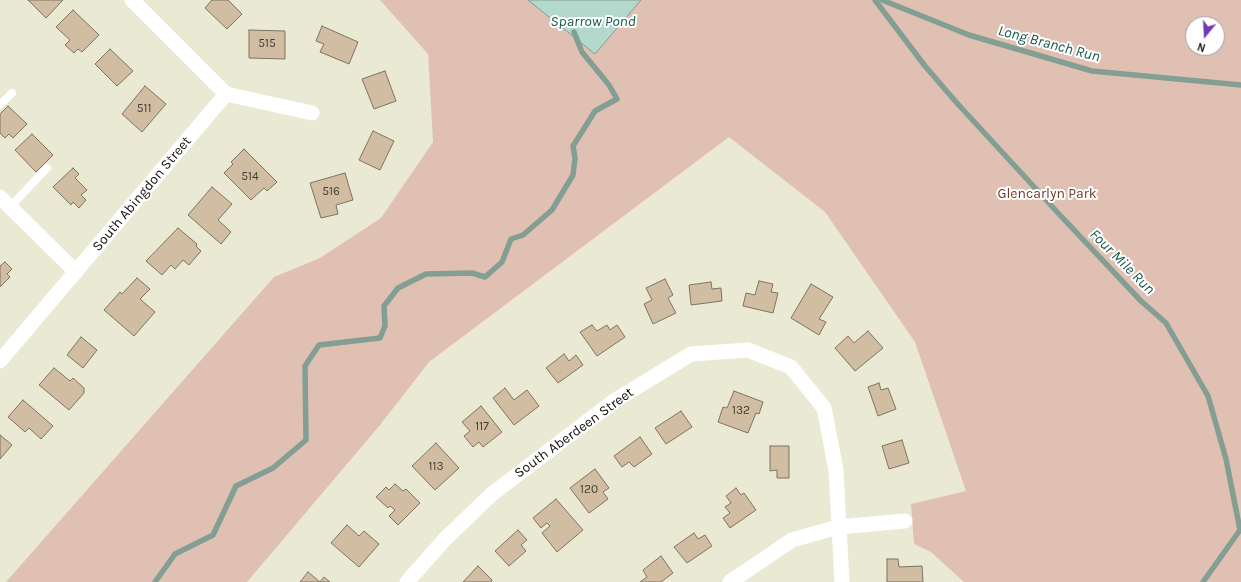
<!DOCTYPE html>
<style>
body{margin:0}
#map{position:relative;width:1241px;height:582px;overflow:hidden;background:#e9e9d4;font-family:Karla,sans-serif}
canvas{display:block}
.north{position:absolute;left:1185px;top:16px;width:40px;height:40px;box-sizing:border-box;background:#fff;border:1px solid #a1a19e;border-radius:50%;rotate:198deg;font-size:11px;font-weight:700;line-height:16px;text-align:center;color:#13130c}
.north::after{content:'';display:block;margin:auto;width:14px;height:18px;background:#7339af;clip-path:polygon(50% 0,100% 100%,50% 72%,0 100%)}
</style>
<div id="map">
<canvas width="1241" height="582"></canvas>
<div class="north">N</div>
</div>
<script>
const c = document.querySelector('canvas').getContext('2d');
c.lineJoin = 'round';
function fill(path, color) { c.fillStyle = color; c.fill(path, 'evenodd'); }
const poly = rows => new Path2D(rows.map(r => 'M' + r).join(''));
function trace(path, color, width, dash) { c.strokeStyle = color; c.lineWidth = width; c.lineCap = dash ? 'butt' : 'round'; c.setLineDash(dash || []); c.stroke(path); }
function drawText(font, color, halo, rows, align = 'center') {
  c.font = font + ' Karla,sans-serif'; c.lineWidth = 4; c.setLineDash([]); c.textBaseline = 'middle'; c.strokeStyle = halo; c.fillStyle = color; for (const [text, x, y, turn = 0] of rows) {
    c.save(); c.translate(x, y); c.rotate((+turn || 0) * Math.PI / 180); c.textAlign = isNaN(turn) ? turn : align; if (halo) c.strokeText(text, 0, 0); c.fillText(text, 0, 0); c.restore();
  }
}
fill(poly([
 [380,0,1241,0,1241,582,964,582,931,552,914,544,911,504,966,491,915,342,825,212,729,137,429,362,380,425,247,582,6,582,274,277,320,258,381,218,433,142,428,54],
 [1193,24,1217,24,1217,48,1193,48]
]), '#e1c0b4');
const water = poly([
 [528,0,641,0,595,54,528,0]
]);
fill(water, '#b3d9cc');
trace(water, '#839e92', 1);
trace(poly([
 [875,0,925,66,956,102,1059,214,1141,301,1166,323,1208,396,1226,459,1240,530,1203,582],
 [882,0,969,35,1092,71,1241,85],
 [155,582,175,554,213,535,236,486,273,468,306,440,305,366,319,345,380,338,385,326,384,306,398,288,426,274,472,273,485,277,502,262,511,239,523,235,552,210,573,175,575,158,573,146,595,111,617,99,609,85,582,52,574,32]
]), '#839e92', 5.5);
const building = poly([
 [28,0,63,0,46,18,28,0],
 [212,0,228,0,242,14,227,29,205,8,212,0],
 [73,10,99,35,82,52,78,49,74,53,65,45,70,40,56,27,73,10],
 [322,26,358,42,349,64,320,52,324,44,316,41,322,26],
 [249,30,285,31,285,59,249,58,249,30],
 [110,49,133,71,117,86,95,64,110,49],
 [385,71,396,101,374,109,362,79,385,71],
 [145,86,166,104,142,132,122,114,145,86],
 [8,106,27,124,13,138,9,134,5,138,0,133,0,114,8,106],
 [373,131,394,141,380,170,359,160,373,131],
 [32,134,53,155,36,172,15,150,32,134],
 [244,149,277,182,267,191,264,188,251,200,224,173,233,164,231,162,244,149],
 [73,168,79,174,75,178,87,190,81,195,86,200,79,208,73,202,71,205,53,187,73,168],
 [345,173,353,200,336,205,338,214,321,218,310,183,345,173],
 [212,187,232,204,218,220,231,232,221,244,188,215,212,187],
 [178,228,197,244,196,246,201,251,189,265,183,260,175,269,171,265,162,275,146,261,178,228],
 [5,262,12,269,7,274,10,277,0,287,0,266,5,262],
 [137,278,150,289,140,299,155,312,134,336,104,310,120,292,122,294,137,278],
 [665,279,673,295,668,298,676,313,653,324,644,304,652,300,646,288,665,279],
 [759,281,773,284,771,292,778,293,773,313,743,306,746,293,755,295,759,281],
 [711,282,712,289,721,288,722,301,691,305,689,285,711,282],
 [811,284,833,297,819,319,826,322,819,335,791,318,811,284],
 [592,325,597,331,607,325,610,330,617,325,625,337,597,356,580,332,592,325],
 [868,331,883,348,855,371,835,348,848,336,854,343,868,331],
 [81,337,97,350,83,368,67,355,81,337],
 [564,354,569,361,576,355,583,365,558,383,546,368,564,354],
 [54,368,70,381,73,378,84,388,84,393,69,410,39,385,54,368],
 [879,383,881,390,888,388,896,409,878,416,868,387,879,383],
 [505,388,514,400,527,390,539,406,514,425,493,398,505,388],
 [734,391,763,402,759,414,756,413,748,433,718,422,723,407,727,408,734,391],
 [23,400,53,426,41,439,29,428,25,432,8,417,23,400],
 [481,406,502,432,483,447,479,442,473,447,464,436,470,431,462,422,481,406],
 [681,411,692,427,666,444,655,428,681,411],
 [0,435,12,445,0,459,0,435],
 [640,437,652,454,634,467,629,462,622,467,614,456,640,437],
 [902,440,909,463,889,469,882,446,902,440],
 [436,443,459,468,435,490,412,466,436,443],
 [770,446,789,446,789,478,777,478,777,470,770,471,770,446],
 [595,469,609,488,603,492,608,499,589,513,570,488,595,469],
 [395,484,403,491,406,489,420,503,398,525,389,516,395,510,390,506,388,508,376,497,386,487,389,490,395,484],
 [736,488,741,495,744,493,756,510,730,528,723,518,730,513,725,507,731,503,726,496,736,488],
 [556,499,583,530,557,552,542,533,550,526,547,523,541,528,533,518,556,499],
 [347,525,359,536,364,531,379,544,359,567,331,543,347,525],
 [518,530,527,540,521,545,526,551,509,566,495,551,518,530],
 [694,533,698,539,705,535,712,546,687,563,674,547,694,533],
 [661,556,673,573,661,582,640,582,647,577,643,570,661,556],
 [887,559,898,559,899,567,922,566,923,582,887,582,887,559],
 [478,566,492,580,491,582,463,582,478,566],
 [308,572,320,582,324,577,330,582,300,582,308,572]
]);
fill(building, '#d1bda2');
trace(building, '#7f7363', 1);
trace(poly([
 [0,105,12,93],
 [10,207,47,168]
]), '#fff', 8);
trace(poly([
 [132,0,226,94],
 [0,197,76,272],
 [0,361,226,94,312,113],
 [407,582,445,539,492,494,614,401,691,354,748,350,791,367,824,408,836,470,842,582],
 [730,582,792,540,838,527,905,521]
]), '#fff', 15);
drawText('12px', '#423e32', null, [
 ["515",267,44],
 ["511",144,109],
 ["514",250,177],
 ["516",331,192],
 ["132",741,411],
 ["117",482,427],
 ["113",436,467],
 ["120",589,490]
]);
drawText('14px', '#13130c', '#fff', [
 ["South Abingdon Street",142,194,-50],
 ["South Aberdeen Street",574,433,-36]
]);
drawText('14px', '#6a3b29', '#fff', [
 ["Glencarlyn Park",1047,194]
]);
drawText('italic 15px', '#125949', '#fff', [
 ["Sparrow Pond",593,22],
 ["Long Branch Run",1049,44,15],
 ["Four Mile Run",1122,262,45]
]);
</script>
